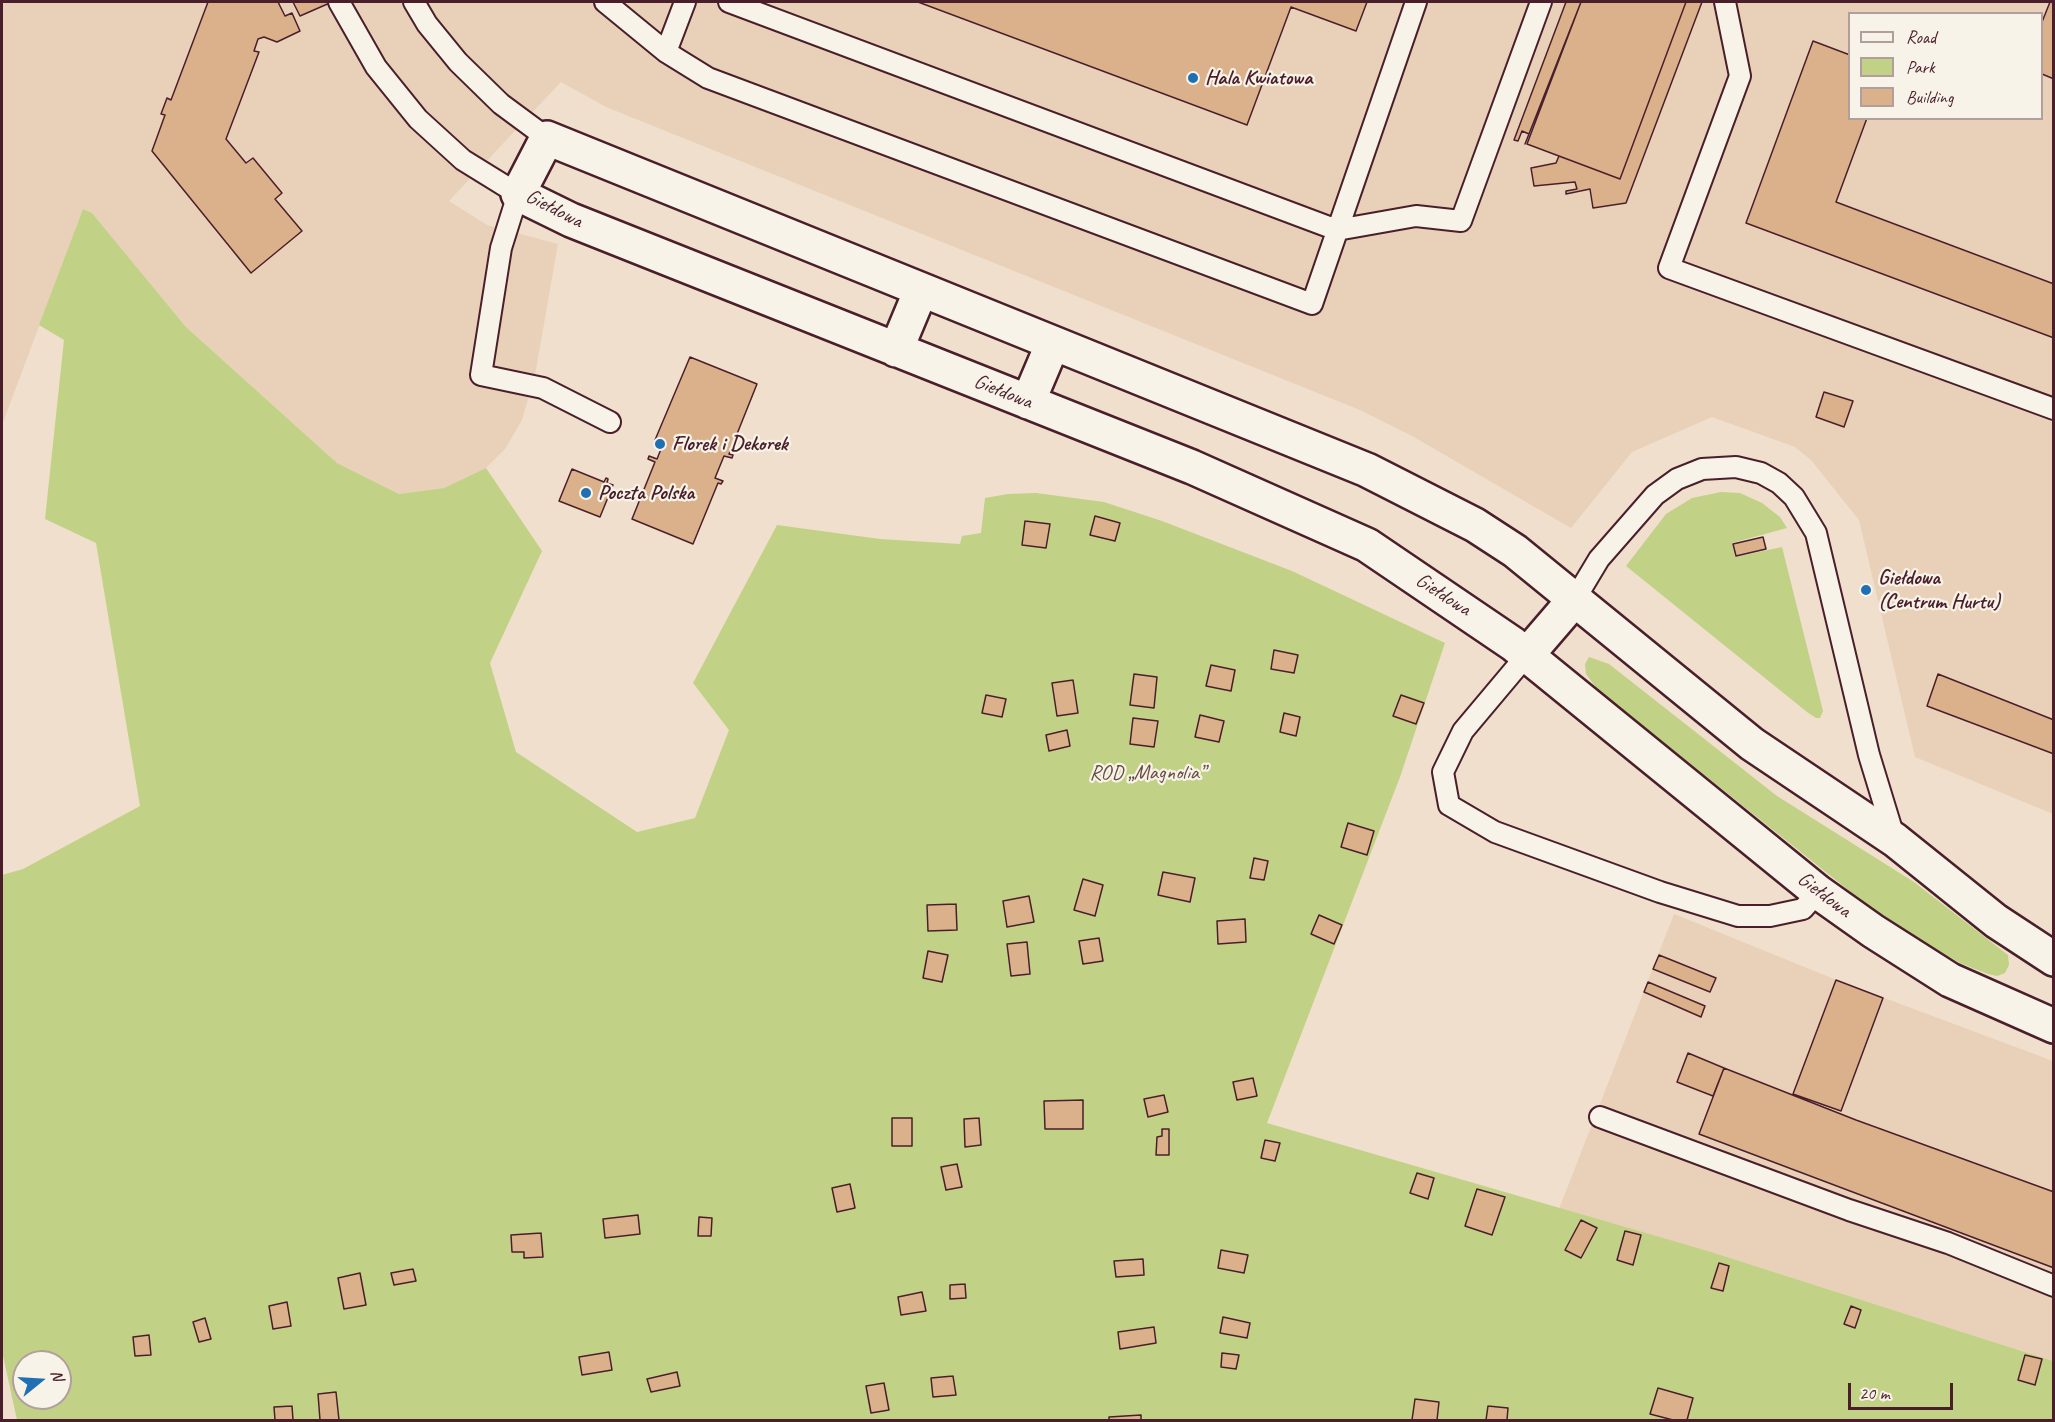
<!DOCTYPE html>
<meta charset="utf-8">
<style>
body{margin:0}
#map{position:relative;width:2055px;height:1422px;overflow:hidden;background:#efdfcc;font-family:Caveat,sans-serif}
canvas{display:block}
.frame{position:absolute;inset:0;border:3px solid #4a1f2b;pointer-events:none}
.legend{position:absolute;left:1848px;top:12px;width:195px;height:108px;box-sizing:border-box;background:#f7f3e8;border:2px solid #b29e9c;margin:0;padding:8px 10px;list-style:none;font-size:18px;color:#4a1f2b}
.legend li{display:flex;align-items:center;gap:12px;height:30px}
.legend b{width:30px;border:2px solid #b29e9c}
.north{position:absolute;left:12px;top:1350px;width:60px;height:60px;box-sizing:border-box;background:#f7f3e8;border:2px solid #b29e9c;border-radius:50%;rotate:72deg;font-size:16px;font-weight:700;line-height:24px;text-align:center;color:#4a1f2b}
.north::after{content:'';display:block;margin:auto;width:21px;height:27px;background:#1f6fb2;clip-path:polygon(50% 0,100% 100%,50% 72%,0 100%)}
.scale{position:absolute;left:1848px;top:1383px;width:105px;height:27px;box-sizing:border-box;border:3px solid #4a1f2b;border-top:0;padding-left:8px;font-size:18px;line-height:21px;white-space:nowrap;color:#4a1f2b;-webkit-text-stroke:4px #f7f3e8;paint-order:stroke}
</style>
<div id="map">
<canvas width="2055" height="1422"></canvas>
<div class="frame"></div>
<ul class="legend">
<li><b style="height:8px;background:#f7f3e8"></b>Road</li>
<li><b style="height:16px;background:#c1d286"></b>Park</li>
<li><b style="height:16px;background:#dbb18c"></b>Building</li>
</ul>
<div class="north">N</div>
<div class="scale">20 m</div>
</div>
<script>
const c = document.querySelector('canvas').getContext('2d');
c.lineJoin = 'round';
function fill(path, color) { c.fillStyle = color; c.fill(path, 'evenodd'); }
const poly = rows => new Path2D(rows.map(r => 'M' + r).join(''));
function trace(path, color, width, dash) { c.strokeStyle = color; c.lineWidth = width; c.lineCap = dash ? 'butt' : 'round'; c.setLineDash(dash || []); c.stroke(path); }
function drawText(font, color, halo, rows, align = 'center') {
  c.font = font + ' Caveat,sans-serif'; c.lineWidth = 4.5; c.setLineDash([]); c.textBaseline = 'middle'; c.strokeStyle = halo; c.fillStyle = color; for (const [text, x, y, turn = 0] of rows) {
    c.save(); c.translate(x, y); c.rotate((+turn || 0) * Math.PI / 180); c.textAlign = isNaN(turn) ? turn : align; if (halo) c.strokeText(text, 0, 0); c.fillText(text, 0, 0); c.restore();
  }
}
fill(poly([
 [2,2,2053,2,2053,814,1915,757,1859,520,1811,460,1795,447,1712,417,1632,452,1571,528,1412,436,1360,410,606,107,561,82,449,201,487,225,558,244,535,375,522,420,505,449,486,468,444,488,399,494,337,463,186,327,92,213,83,209,2,425],
 [1850,14,2042,14,2042,118,1850,118],
 [1674,914,1839,981,2053,1061,2053,1361,1708,1251,1559,1209]
]), '#e9d1b9');
fill(poly([
 [83,209,92,213,186,327,337,463,399,494,444,488,486,468,542,551,490,663,516,752,637,832,695,818,729,730,693,683,777,525,880,539,960,544,962,536,981,533,985,498,1008,494,1036,493,1104,502,1162,521,1292,571,1445,643,1400,777,1267,1123,1708,1251,2053,1361,2053,1420,17,1420,2,1351,2,875,23,869,140,806,96,543,45,519,64,340,39,325],
 [24,1362,60,1362,60,1398,24,1398],
 [1721,492,1740,493,1762,503,1780,517,1787,528,1732,543,1735,557,1782,547,1823,711,1820,718,1816,718,1807,712,1626,566,1666,514,1692,498],
 [1589,657,1609,664,1777,796,1914,882,2008,955,2009,965,2005,973,1997,976,1988,974,1960,963,1910,934,1857,897,1597,689,1586,674,1585,664]
]), '#c1d286');
const building = poly([
 [208,2,278,2,285,16,292,13,300,31,277,42,264,37,258,39,254,51,259,52,226,139,246,163,253,158,282,193,275,199,302,231,251,273,152,151,165,115,161,114,167,98,171,100,208,2],
 [293,2,332,2,300,16,293,2],
 [918,2,1367,2,1356,31,1291,7,1247,125,918,2],
 [1566,2,1581,2,1525,144,1529,134,1522,131,1518,141,1514,140,1566,2],
 [1581,2,1686,2,1620,179,1527,144,1581,2],
 [1686,2,1702,2,1626,203,1593,208,1590,189,1566,194,1566,191,1577,189,1575,182,1534,186,1531,168,1556,163,1559,156,1620,179,1686,2],
 [2050,2,2054,2,2054,79,2042,74,2042,22,2050,2],
 [1813,41,1850,55,1850,118,1867,118,1836,202,2054,284,2054,338,1746,223,1813,41],
 [690,357,757,384,729,454,733,455,732,458,724,456,715,478,723,481,721,484,718,483,693,544,632,519,655,462,648,459,649,456,657,459,663,444,655,440,690,357],
 [1824,392,1853,401,1844,427,1816,417,1824,392],
 [572,469,604,482,606,478,608,479,607,483,613,485,600,517,559,501,572,469],
 [1095,516,1120,523,1115,541,1090,535,1095,516],
 [1025,521,1050,524,1046,548,1022,545,1025,521],
 [1763,537,1766,549,1736,556,1733,544,1763,537],
 [1274,650,1298,655,1294,673,1271,669,1274,650],
 [1211,665,1235,670,1231,691,1206,686,1211,665],
 [1134,674,1157,677,1154,708,1130,705,1134,674],
 [1938,674,2054,720,2054,754,1927,706,1938,674],
 [1073,680,1078,713,1057,716,1052,683,1073,680],
 [986,695,1006,699,1002,717,982,713,986,695],
 [1401,695,1424,703,1416,724,1393,716,1401,695],
 [1284,713,1300,717,1296,736,1280,732,1284,713],
 [1200,715,1224,721,1219,742,1195,737,1200,715],
 [1133,718,1158,721,1154,747,1130,744,1133,718],
 [1067,730,1070,746,1049,751,1046,735,1067,730],
 [1348,823,1374,831,1367,855,1341,847,1348,823],
 [1254,858,1268,861,1264,880,1250,878,1254,858],
 [1163,872,1195,878,1190,902,1158,895,1163,872],
 [1083,879,1103,885,1095,916,1074,910,1083,879],
 [1029,896,1034,922,1007,927,1003,901,1029,896],
 [956,904,957,930,928,931,927,905,956,904],
 [1319,915,1342,925,1334,944,1311,934,1319,915],
 [1245,919,1246,942,1218,944,1217,921,1245,919],
 [1099,938,1103,961,1083,964,1079,941,1099,938],
 [1027,942,1030,974,1011,976,1007,944,1027,942],
 [928,951,948,955,942,982,923,978,928,951],
 [1659,955,1716,978,1710,992,1653,969,1659,955],
 [1836,980,1883,998,1841,1111,1793,1094,1836,980],
 [1648,982,1705,1006,1701,1017,1644,992,1648,982],
 [1688,1053,1724,1068,1713,1096,1677,1082,1688,1053],
 [1724,1068,1856,1120,2054,1192,2054,1268,1699,1134,1724,1068],
 [1253,1078,1257,1096,1237,1100,1233,1082,1253,1078],
 [1164,1095,1168,1112,1148,1117,1144,1099,1164,1095],
 [1083,1100,1083,1129,1045,1129,1044,1101,1083,1100],
 [892,1118,912,1118,912,1146,892,1146,892,1118],
 [979,1118,981,1145,965,1147,964,1119,979,1118],
 [1162,1129,1169,1129,1169,1155,1156,1155,1157,1137,1162,1136,1162,1129],
 [1265,1140,1280,1143,1275,1161,1261,1158,1265,1140],
 [957,1164,962,1187,946,1190,941,1167,957,1164],
 [1417,1173,1434,1178,1428,1199,1410,1193,1417,1173],
 [850,1184,855,1208,837,1212,832,1188,850,1184],
 [1477,1189,1505,1197,1492,1235,1465,1226,1477,1189],
 [638,1215,640,1234,605,1238,603,1219,638,1215],
 [699,1217,712,1218,711,1236,698,1236,699,1217],
 [1581,1220,1597,1228,1581,1258,1565,1250,1581,1220],
 [1625,1231,1641,1235,1633,1265,1617,1260,1625,1231],
 [541,1233,543,1257,524,1258,524,1252,512,1252,511,1235,541,1233],
 [1221,1250,1248,1255,1244,1273,1218,1268,1221,1250],
 [1143,1259,1144,1275,1116,1277,1114,1261,1143,1259],
 [1719,1263,1729,1266,1723,1291,1711,1288,1719,1263],
 [413,1269,416,1281,394,1285,391,1273,413,1269],
 [360,1273,366,1305,344,1309,338,1278,360,1273],
 [965,1284,966,1298,950,1299,950,1285,965,1284],
 [922,1292,926,1311,901,1315,898,1297,922,1292],
 [287,1302,291,1326,273,1329,269,1306,287,1302],
 [1851,1306,1861,1310,1855,1328,1844,1324,1851,1306],
 [1223,1317,1250,1323,1247,1338,1220,1333,1223,1317],
 [205,1318,211,1339,199,1342,193,1322,205,1318],
 [1154,1327,1156,1343,1120,1349,1118,1332,1154,1327],
 [149,1335,151,1355,135,1356,133,1337,149,1335],
 [609,1352,612,1370,582,1375,579,1357,609,1352],
 [1222,1353,1239,1355,1236,1369,1221,1367,1222,1353],
 [2025,1355,2042,1359,2035,1385,2018,1380,2025,1355],
 [677,1372,680,1386,651,1392,647,1379,677,1372],
 [953,1376,956,1395,933,1397,931,1378,953,1376],
 [884,1383,889,1410,871,1413,866,1386,884,1383],
 [1658,1388,1693,1398,1687,1420,1673,1420,1650,1414,1658,1388],
 [336,1392,339,1420,320,1420,318,1394,336,1392],
 [1415,1399,1439,1402,1437,1420,1412,1420,1415,1399],
 [292,1406,293,1420,275,1420,274,1407,292,1406],
 [1488,1406,1508,1408,1507,1420,1486,1420,1488,1406],
 [1141,1415,1141,1420,1109,1420,1109,1417,1141,1415]
]);
fill(building, '#dbb18c');
trace(building, '#4a1f2b', 1.5);
const lane = poly([
 [339,2,376,67,418,119,463,160,518,194,501,248,481,375,543,388,610,422],
 [414,2,427,24,458,62,501,104,547,138],
 [605,2,666,52,708,78,1312,304,1416,2],
 [729,2,1337,230,1416,216,1461,221,1541,2],
 [1725,2,1740,76,1669,268,2054,409],
 [666,52,685,2],
 [1575,599,1599,559,1655,495,1677,479,1702,469,1736,467,1761,473,1779,483,1794,497,1816,533,1869,755,1895,840],
 [1526,656,1463,731,1443,772,1449,805,1495,832,1660,892,1738,916,1770,916,1803,909,1818,892],
 [1600,1117,1849,1210,1948,1243,2054,1286]
]);
const street = poly([
 [896,350,921,290],
 [1028,402,1053,343],
 [1526,656,1575,599],
 [2054,959,1996,921,1895,840,1752,744,1515,551,1475,525,1367,470,547,138,518,194,571,220,1192,467,1367,545,1513,644,1818,892,1873,931,1950,980,2054,1026]
]);
trace(lane, '#4a1f2b', 24);
trace(street, '#4a1f2b', 38);
trace(lane, '#f7f3e8', 20);
trace(street, '#f7f3e8', 33);
for (const [x, y, r, color] of [
 [1193,78,6,"#1f6fb2"],
 [660,444,6,"#1f6fb2"],
 [586,493,6,"#1f6fb2"],
 [1866,590,6,"#1f6fb2"]
]) { const dot = new Path2D(); dot.arc(x, y, r, 0, 2 * Math.PI); c.fillStyle = color; c.fill(dot); trace(dot, '#f7f3e8', 2); }
drawText('bold 21px', '#4a1f2b', '#f7f3e8', [
 ["Hala Kwiatowa",1205,78],
 ["Florek i Dekorek",672,444],
 ["Poczta Polska",598,493],
 ["Giełdowa",1878,578],
 ["(Centrum Hurtu)",1878,602]
], 'left');
drawText('21px', '#4a1f2b', '#f7f3e8', [
 ["Giełdowa",554,209,27],
 ["Giełdowa",1003,392,22],
 ["Giełdowa",1443,595,33],
 ["Giełdowa",1824,895,37]
]);
drawText('21px', '#684c42', '#f7f3e8', [
 ["ROD „Magnolia”",1147,773]
]);
</script>
